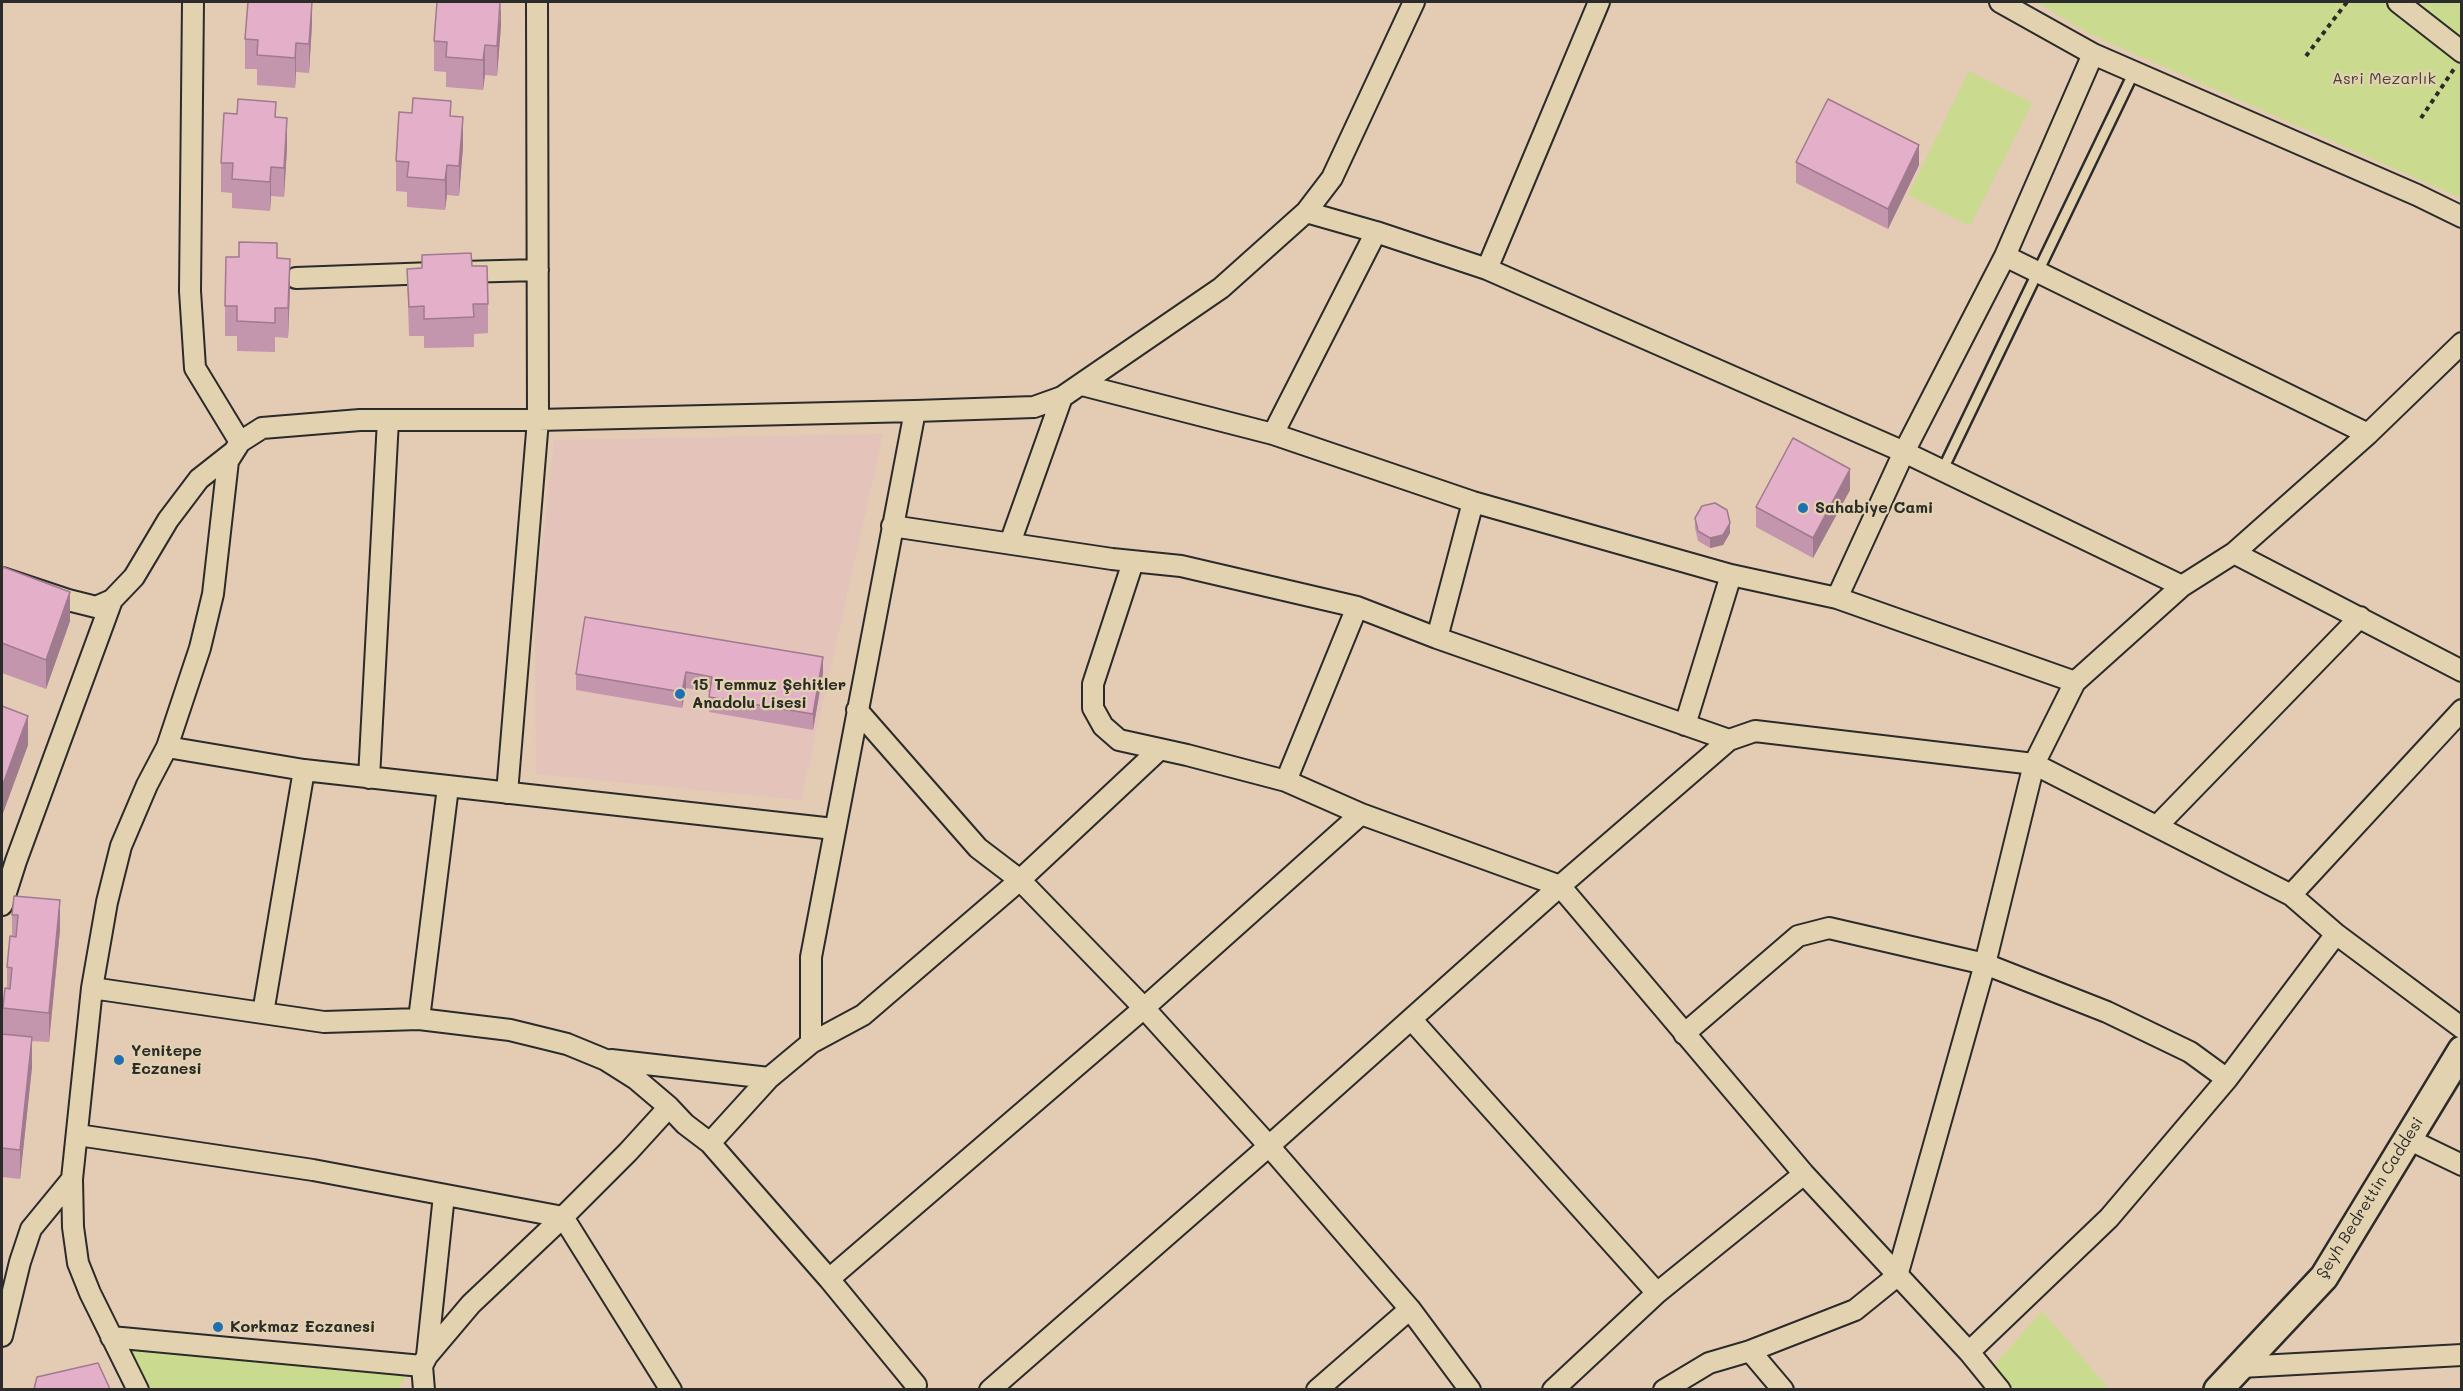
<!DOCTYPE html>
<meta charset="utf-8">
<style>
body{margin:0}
#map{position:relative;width:2463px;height:1391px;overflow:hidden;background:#e3cbb4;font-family:Mali,sans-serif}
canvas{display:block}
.frame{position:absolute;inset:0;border:3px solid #2b2b2b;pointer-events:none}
</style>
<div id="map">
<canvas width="2463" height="1391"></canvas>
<div class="frame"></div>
</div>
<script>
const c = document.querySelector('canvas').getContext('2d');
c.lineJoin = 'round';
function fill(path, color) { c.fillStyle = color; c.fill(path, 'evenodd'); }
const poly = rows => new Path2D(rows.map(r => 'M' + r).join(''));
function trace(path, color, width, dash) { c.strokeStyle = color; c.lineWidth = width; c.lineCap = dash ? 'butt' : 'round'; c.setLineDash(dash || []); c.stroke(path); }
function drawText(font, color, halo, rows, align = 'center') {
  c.font = font + ' Mali,sans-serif'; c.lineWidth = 4.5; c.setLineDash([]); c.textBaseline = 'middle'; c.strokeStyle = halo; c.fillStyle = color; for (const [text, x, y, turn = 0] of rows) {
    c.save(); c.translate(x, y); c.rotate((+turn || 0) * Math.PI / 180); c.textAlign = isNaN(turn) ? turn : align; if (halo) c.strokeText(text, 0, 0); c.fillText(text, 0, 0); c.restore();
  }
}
fill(poly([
 [883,434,801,800,536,774,535,613,554,440]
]), '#e3c3ba');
fill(poly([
 [2037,2,2461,2,2461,198,2090,34],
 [1969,71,2032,103,1970,226,1908,195],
 [2042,1311,2109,1389,1995,1389,1984,1377],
 [130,1349,408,1374,397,1389,151,1389]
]), '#cadb8f');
const lane = poly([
 [1942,471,2134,72]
]);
const street = poly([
 [193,2,190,291,195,368,240,442],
 [2000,2,2093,54,2417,195,2462,217],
 [2398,2,2462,52],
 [1306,212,1376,232,1487,269,1904,452,2182,586],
 [2005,256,2368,434],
 [1487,269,1599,2],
 [462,272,538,270],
 [296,278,433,273],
 [1082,385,1273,434,1473,502,1731,575,1837,598,2075,682],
 [1273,434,1376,232],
 [892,526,1112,559,1181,566,1357,607,1437,638,1729,740],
 [1010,543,1062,397],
 [2234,553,2462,671],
 [1133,562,1093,684,1093,708,1103,726,1119,740,1187,755,1286,781,1361,814,1560,886,1804,1174,1969,1352,2000,1390],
 [2,578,68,600,96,607,112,600,134,577,168,520,199,479,232,453],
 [1837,598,1904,452,2005,256,2093,54],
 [1437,638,1473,502],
 [857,710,978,848,1020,880,1144,1008,1269,1146,1410,1309,1470,1390],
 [1685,725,1731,575],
 [167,747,304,770,834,829],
 [369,778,388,420],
 [1286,781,1357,607],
 [507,793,538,420,537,2],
 [2157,826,2360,617],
 [2291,895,2462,710],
 [2,905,16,861,112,600],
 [92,988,324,1022,419,1019,510,1030,567,1044,606,1060,636,1079,669,1107],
 [263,1013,304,770],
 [419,1019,448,787],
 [1411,1019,1657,1293],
 [1684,1034,1798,936,1829,928,1985,964,2107,1012,2190,1052,2227,1079],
 [811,1043,863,1015,1020,880,1160,749],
 [611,1060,769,1078],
 [78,1135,313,1170,563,1217,671,1390],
 [2408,1139,2462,1165],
 [710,1143,769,1078,811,1043,811,957,915,411],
 [829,1279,1144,1008,1361,814],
 [2,1336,20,1262,31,1229,72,1179],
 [111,1337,422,1366],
 [1750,1351,1783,1390],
 [1969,1352,2109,1218,2227,1079,2336,934],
 [427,1356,444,1195],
 [2241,1367,2462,1355],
 [138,1390,90,1293,78,1263,73,1227,72,1179,92,988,107,902,121,846,147,785,167,747,200,648,213,594,228,461,240,442,262,428,360,420,538,420,915,411,1034,407,1062,397,1221,288,1306,212,1332,178,1414,2],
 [424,1390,422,1366,427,1356,471,1304,563,1217,628,1152,669,1107,685,1124,710,1143,829,1279,916,1385],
 [990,1390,1269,1146,1560,886,1729,740,1755,731,2034,764,2291,895,2336,934,2462,1028],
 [1317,1390,1410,1309],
 [1553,1390,1657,1293,1804,1174],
 [1664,1390,1709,1363,1750,1351,1855,1310,1897,1276,1985,964,2034,764,2075,682,2182,586,2234,553,2368,434,2462,343]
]);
const secondary = poly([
 [2218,1390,2324,1277,2462,1050]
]);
trace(lane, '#2b2b2b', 14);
trace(street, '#2b2b2b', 24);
trace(secondary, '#2b2b2b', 32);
trace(poly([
 [2306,56,2347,2],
 [2421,118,2454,69]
]), '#2b2b2b', 4, [4.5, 4.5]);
trace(lane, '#e3d2af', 9);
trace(street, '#e3d2af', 20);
trace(secondary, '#e3d2af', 27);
fill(poly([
 [312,2,312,24,309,73,296,72,295,88,257,85,257,69,245,69,245,39],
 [501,26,497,76,485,75,483,90,446,87,446,72,434,71,434,41],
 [451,116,463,147,459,196,447,195,445,210,407,207,407,192,396,191,396,161],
 [276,117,287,148,284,197,271,196,270,211,232,208,232,193,221,192,221,163],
 [1796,162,1919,165,1888,229,1796,183],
 [277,258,290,288,288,338,275,337,275,352,237,351,237,336,225,336,225,306],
 [472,266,488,304,488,333,474,334,474,347,424,348,424,336,409,336,407,269],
 [1850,490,1813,558,1756,527,1756,507],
 [1695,518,1730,533,1723,545,1710,548,1698,541,1695,528],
 [2,572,70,621,46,689,2,673],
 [585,617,823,673,813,730,709,712,710,692,686,688,682,708,576,690,576,674],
 [2,706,28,745,3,813,2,813],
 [14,896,60,930,49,1042,32,1041,32,1067,20,1179,2,1177,2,1034,3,1034,3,1008,7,989,7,967,12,936,12,915]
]), '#c496ad');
fill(poly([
 [312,2,312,24,309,73,309,44],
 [501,2,501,26,497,76,497,46],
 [296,43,296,72,295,88,295,58],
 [485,45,485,75,483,90,483,60],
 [463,117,463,147,459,196,459,166],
 [287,118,287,148,284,197,284,168],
 [1919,145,1919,165,1888,229,1888,209],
 [447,165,447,195,445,210,445,180],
 [271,167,271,196,270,211,270,182],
 [290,259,290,288,288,338,288,308],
 [1850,469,1850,490,1813,558,1813,538],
 [1730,523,1730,533,1723,545,1710,548,1710,538],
 [70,592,70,621,46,689,46,660],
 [823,657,823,673,813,730,813,714],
 [686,672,686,688,682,708,682,692],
 [28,716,28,745,3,813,3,784],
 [60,900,60,930,49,1042,49,1013],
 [32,1037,32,1067,20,1179,20,1150]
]), '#a07a8d');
const building = poly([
 [248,2,312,2,309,44,296,43,295,58,257,55,258,40,245,39,248,2],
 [437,2,500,2,497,46,485,45,483,60,446,57,447,42,434,41,437,2],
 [413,98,451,101,450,116,463,117,459,166,447,165,445,180,407,177,409,162,396,161,399,112,412,113,413,98],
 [238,99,276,102,275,117,287,118,284,168,271,167,270,182,232,179,233,163,221,163,224,113,237,114,238,99],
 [1828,99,1919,145,1888,209,1796,162,1828,99],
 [239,242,277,243,277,258,290,259,288,308,275,308,275,323,237,321,237,306,225,306,226,257,239,257,239,242],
 [471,253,472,266,487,266,488,304,473,304,474,317,424,319,424,306,409,307,407,269,422,268,422,255,471,253],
 [1793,438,1850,469,1813,538,1756,507,1793,438],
 [1715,503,1727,510,1730,523,1723,535,1710,538,1698,531,1695,518,1702,506,1715,503],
 [3,567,70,592,46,660,2,643,2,572,3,567],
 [585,617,823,657,813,714,709,697,712,677,686,672,682,692,576,674,585,617],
 [2,706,28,716,3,784,2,783,2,706],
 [14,896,60,900,49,1013,3,1008,5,988,10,989,12,968,7,967,10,936,16,937,18,915,12,915,14,896],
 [2,1034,32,1037,20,1150,2,1148,2,1034],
 [98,1363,110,1389,34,1389,37,1377,98,1363]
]);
fill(building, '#e4afc9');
trace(building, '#a07a8d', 1.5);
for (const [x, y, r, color] of [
 [1803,508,6,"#1f6fb2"],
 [680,694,6,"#1f6fb2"],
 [119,1060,6,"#1f6fb2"],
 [218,1327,6,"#1f6fb2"]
]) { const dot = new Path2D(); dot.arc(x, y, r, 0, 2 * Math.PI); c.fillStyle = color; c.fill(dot); trace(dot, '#e3d2af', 2); }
drawText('16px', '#43453a', '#e3d2af', [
 ["Asri Mezarlık",2384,79]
]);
drawText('bold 16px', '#2b2b2b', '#e3d2af', [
 ["Sahabiye Cami",1815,508],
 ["15 Temmuz Şehitler",692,685],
 ["Anadolu Lisesi",692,703],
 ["Yenitepe",131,1051],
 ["Eczanesi",131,1069],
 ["Korkmaz Eczanesi",230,1327]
], 'left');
drawText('16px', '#2b2b2b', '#e3d2af', [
 ["Şeyh Bedrettin Caddesi",2370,1198,-58]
]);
</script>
